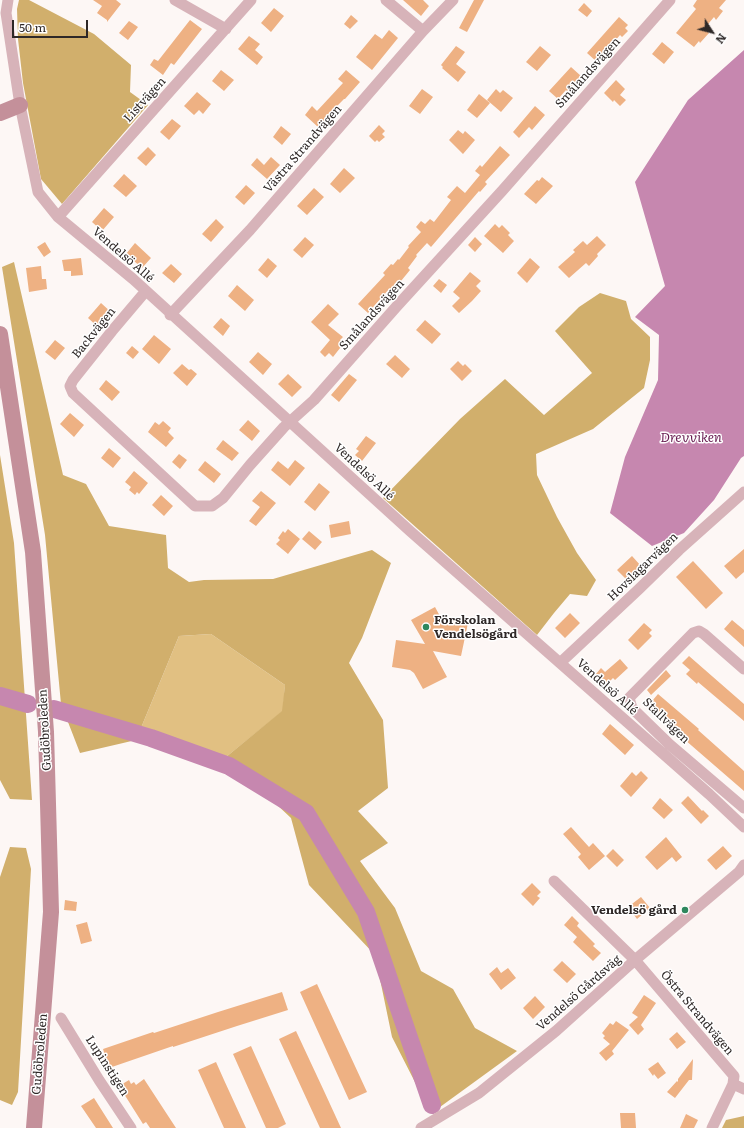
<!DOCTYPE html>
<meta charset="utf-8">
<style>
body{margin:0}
#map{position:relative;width:744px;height:1128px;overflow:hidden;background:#fdf7f5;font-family:Literata,serif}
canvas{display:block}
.north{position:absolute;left:692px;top:12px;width:40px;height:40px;-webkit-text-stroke:3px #fff;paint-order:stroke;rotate:126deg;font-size:11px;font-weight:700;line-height:16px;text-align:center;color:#2e2827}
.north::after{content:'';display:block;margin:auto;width:14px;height:18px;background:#2e2827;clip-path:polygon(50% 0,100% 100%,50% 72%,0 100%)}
.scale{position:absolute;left:12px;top:20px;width:76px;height:18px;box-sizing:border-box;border:2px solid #2e2827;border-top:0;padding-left:5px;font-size:12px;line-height:14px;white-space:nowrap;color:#2e2827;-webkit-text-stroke:3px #fff;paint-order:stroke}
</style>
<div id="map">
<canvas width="744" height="1128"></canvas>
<div class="north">N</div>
<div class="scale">50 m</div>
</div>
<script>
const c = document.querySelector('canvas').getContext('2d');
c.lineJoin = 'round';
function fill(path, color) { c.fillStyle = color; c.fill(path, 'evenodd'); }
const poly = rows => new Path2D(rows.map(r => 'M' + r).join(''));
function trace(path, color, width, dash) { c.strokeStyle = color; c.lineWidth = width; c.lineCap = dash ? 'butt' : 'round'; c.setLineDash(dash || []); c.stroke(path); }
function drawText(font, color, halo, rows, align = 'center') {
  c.font = font + ' Literata,serif'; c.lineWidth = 3; c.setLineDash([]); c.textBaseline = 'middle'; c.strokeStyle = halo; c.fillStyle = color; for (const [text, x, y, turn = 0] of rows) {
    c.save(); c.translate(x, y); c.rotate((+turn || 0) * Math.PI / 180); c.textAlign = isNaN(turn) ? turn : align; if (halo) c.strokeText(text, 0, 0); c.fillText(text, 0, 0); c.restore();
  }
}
fill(poly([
 [211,634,285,685,283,711,226,757,136,740,179,636]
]), '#e1c082');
fill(poly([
 [19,0,29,0,94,34,131,65,130,92,148,105,62,204,41,179,23,83,18,39,17,9],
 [14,262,63,475,86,484,109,526,166,535,168,568,189,582,204,580,273,579,372,550,391,563,362,638,349,663,383,720,388,788,358,811,388,843,360,861,395,908,421,971,453,989,475,1028,517,1051,440,1107,420,1092,392,1037,375,955,309,885,291,818,226,757,282,711,285,685,211,634,179,636,136,740,80,753,61,704,45,535,2,267],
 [600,293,626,301,631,319,650,337,650,360,644,388,593,429,536,454,537,475,557,517,577,553,596,580,587,596,570,594,554,613,537,635,383,498,460,419,505,379,544,415,592,373,555,331,579,307],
 [0,455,14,543,32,800,10,799,0,780],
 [10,847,26,848,31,869,18,1092,12,1105,0,1100,0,877],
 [744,1116,744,1128,722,1128,726,1120]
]), '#d1af6c');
fill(poly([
 [744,50,744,456,741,458,714,500,684,533,652,546,610,513,625,457,658,380,659,335,635,317,665,286,635,182,688,100]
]), '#c687af');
trace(poly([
 [0,696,28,704],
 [54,709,151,738,229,766,306,813,366,912,432,1105]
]), '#c687af', 18);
fill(poly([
 [93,0,116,0,121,4,107,22,107,20,97,13,102,6],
 [403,0,423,0,429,6,421,16],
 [474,0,484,0,467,32,459,28],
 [697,0,726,0,719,8,723,11,716,20,714,17,704,29,709,33,700,43,699,41,694,47,676,33,696,9,693,6],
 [584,3,592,11,587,17,578,10],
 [274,8,284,16,271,32,261,23],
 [351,15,358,21,350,29,344,24],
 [619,17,628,25,625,28,628,31,622,37,620,35,597,62,587,53],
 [190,20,202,29,174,65,171,63,163,75,150,65,154,59,158,61],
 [129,21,138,27,128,40,119,33],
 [389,30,398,38,372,70,356,57,375,34,382,39],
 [249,36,260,44,255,50,263,57,257,65,238,49],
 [662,42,674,52,664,64,652,54],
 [456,46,465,52,456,64,466,72,458,82,442,68,443,67,441,65],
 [540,46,551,55,537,71,526,62],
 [571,67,581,76,567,91,566,90,558,99,549,91],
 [221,70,234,80,224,91,212,81],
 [346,70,360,82,345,99,344,99,333,110,334,111,319,128,305,115,312,106,317,111,343,83,338,79],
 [616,80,625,89,620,95,626,100,620,106,614,100,613,102,604,93],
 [422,89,433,97,420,114,409,106],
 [496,89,500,93,503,90,513,98,501,112,487,100],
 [197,92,211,104,203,114,199,110,194,115,184,106],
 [479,94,490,103,477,118,467,110],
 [535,106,545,115,532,130,529,127,519,138,513,132],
 [172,119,181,126,169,140,160,132],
 [379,125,385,131,382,134,385,137,379,142,377,140,375,142,369,136],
 [281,126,291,134,282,145,273,137],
 [458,130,463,134,465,131,475,140,463,154,449,140],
 [500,146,510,155,485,182,487,184,480,192,479,191,431,247,427,243,416,255,417,256,408,268,410,270,392,292,389,289,368,313,358,304,385,275,383,273,391,264,393,265,398,259,399,260,409,247,408,246,421,232,416,227,421,221,425,224,430,219,434,222,451,200,447,197,457,186,465,193,480,175,475,171,480,165,482,167],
 [148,147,156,155,146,166,137,158],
 [271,157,280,165,267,179,251,165,257,158,264,165],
 [344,168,355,178,340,193,330,184],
 [124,174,137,186,126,197,113,186],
 [542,177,553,186,536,204,524,194,537,180,539,181],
 [246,185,255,193,244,205,235,197],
 [314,188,324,197,307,215,297,206],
 [104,208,114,217,102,231,92,222],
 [216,219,224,227,211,242,202,234],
 [495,224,499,228,502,225,510,233,508,235,514,241,503,253,484,236],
 [597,236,606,245,597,254,598,256,589,266,586,263,569,278,558,267,575,252,573,250,583,241,587,245],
 [305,237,314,245,302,258,293,250],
 [475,237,482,244,475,252,468,245],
 [45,242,51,252,44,257,37,247],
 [135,243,151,258,142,268,126,254],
 [81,258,83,275,71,276,71,271,64,271,62,260],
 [268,258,277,266,267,278,258,270],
 [530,258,540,267,527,283,517,273],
 [171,264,182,274,174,283,162,273],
 [41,266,42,279,46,279,47,289,29,292,26,268],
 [470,272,481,281,476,286,481,291,472,301,459,313,452,306,460,298,453,292],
 [439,279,447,285,441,293,433,286],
 [237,285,254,300,245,311,228,296],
 [101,303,112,313,98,327,88,318],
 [328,304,339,314,328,325,343,337,340,340,344,343,333,357,329,353,325,357,320,352,330,340,311,322],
 [221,318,230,326,223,336,213,327],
 [425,320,441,334,432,344,416,330],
 [154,335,171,349,159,364,142,349],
 [55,340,65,348,55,360,45,352],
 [132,346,139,352,133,359,126,353],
 [258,352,272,364,263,375,249,362],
 [395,355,410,369,402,378,386,364],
 [458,361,463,366,465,364,472,371,462,381,450,369],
 [182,364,189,370,191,369,197,374,187,386,173,373],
 [288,374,302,387,292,397,278,384],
 [349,374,357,380,339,402,331,395],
 [106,380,120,392,112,401,99,389],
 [70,413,84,425,74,437,60,424],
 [248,420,260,431,252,441,239,430],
 [163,421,171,428,168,432,174,438,166,447,148,432,155,422,159,425],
 [366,436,376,443,362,461,355,455,359,451,356,449],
 [223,440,239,453,232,461,216,449],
 [109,448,121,458,113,468,101,458],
 [179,454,187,460,180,469,172,462],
 [295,460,305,468,290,486,271,470,278,461,288,469],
 [205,461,221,474,214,483,198,470],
 [134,471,148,483,139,494,137,492,135,495,129,490,131,487,125,482],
 [319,483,330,492,315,511,304,502],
 [261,491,276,503,256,526,249,521,260,507,252,501],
 [161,495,173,506,164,516,152,505],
 [349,521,351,534,331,538,329,525],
 [288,529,300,539,288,554,276,544,280,540,278,538,283,531,285,533],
 [309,531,322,542,315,550,302,539],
 [744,549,744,572,736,579,724,566],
 [632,556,641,566,627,580,617,570],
 [693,561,723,593,706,609,676,577],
 [435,607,441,618,468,623,461,656,433,651,447,677,423,689,414,673,410,670,392,667,396,640,425,644,411,620],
 [570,613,580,623,565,638,555,628],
 [732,620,744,630,744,647,724,629],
 [644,623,652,630,649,633,652,636,638,650,628,640],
 [689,656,744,704,744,721,698,682,697,684,686,674,690,670,682,663],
 [620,659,628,668,615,680,613,678,606,685,596,674,601,668,605,672],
 [666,670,671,676,651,695,647,690],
 [658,694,699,729,698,730,744,771,744,791,647,707],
 [610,724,634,745,625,755,602,734],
 [641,771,648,778,631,797,620,786,632,772,636,776],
 [688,796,702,811,703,810,709,816,701,824,681,803],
 [660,798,673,810,664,819,652,808],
 [571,827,589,847,593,843,605,856,589,870,578,857,581,854,563,834],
 [666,837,682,857,676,862,672,857,657,870,645,857],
 [723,846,732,856,716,870,707,860],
 [613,849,624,860,617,867,606,856],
 [532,883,541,892,537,896,540,898,533,906,521,894],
 [641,897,650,908,637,919,628,907],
 [65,900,77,902,76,911,64,910],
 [572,916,579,923,577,926,595,944,593,946,601,953,593,961,573,942,577,937,564,925],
 [87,922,92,941,81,944,76,925],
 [562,961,576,974,567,983,553,970],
 [497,967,501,973,508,968,516,978,501,990,489,974],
 [317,984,367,1092,349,1100,300,992],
 [282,992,288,1010,237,1026,173,1047,173,1046,109,1068,103,1049,153,1032,154,1033,218,1012],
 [644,995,656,1003,641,1025,644,1029,638,1035,629,1025,638,1017,632,1013],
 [535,996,545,1007,533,1019,523,1008],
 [616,1021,629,1030,612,1051,614,1054,606,1061,599,1053,610,1044,603,1038,605,1036,602,1033,610,1023,613,1025],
 [296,1031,324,1091,341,1128,320,1128,279,1039],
 [677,1032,686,1042,677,1049,669,1039],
 [251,1046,286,1124,278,1128,266,1128,233,1054],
 [693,1059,692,1080,689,1080,675,1098,667,1092,677,1081,678,1082,678,1079],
 [216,1062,224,1080,246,1128,224,1128,198,1070],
 [658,1062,666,1073,658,1079,654,1074,653,1076,648,1069],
 [144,1079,176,1128,150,1128,146,1122,143,1124,119,1086,129,1080,131,1084,134,1082,136,1085],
 [94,1098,113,1128,96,1128,81,1106],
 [620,1113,635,1113,636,1128,621,1128],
 [686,1114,698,1120,694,1128,680,1128]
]), '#eeb183');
trace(poly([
 [8,0,6,13,10,39,20,105,38,192,58,217,133,279,410,531,709,794,744,827],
 [175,0,226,29],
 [386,0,423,31],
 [58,217,251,0],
 [145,292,112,331,73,380,70,386,73,393,195,506,212,506,223,498,250,465,284,427,314,400,397,306,502,191,670,0],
 [170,315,250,230,423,31,453,0],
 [560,663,639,589,679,550,744,492],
 [744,669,704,634,699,631,693,633,629,698,632,708,669,744,744,808],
 [554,881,635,960,734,1076,733,1084,712,1128],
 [61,1018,99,1080,131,1128],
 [733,1084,744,1089],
 [421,1128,479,1093,556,1031,635,960,739,872,744,865]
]), '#d7b3b9', 11);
trace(poly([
 [0,113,20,105],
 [0,334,33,552,46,732,51,912,34,1128]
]), '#c4909a', 16);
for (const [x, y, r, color] of [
 [426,627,4,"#2e875d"],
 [685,910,4,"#2e875d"]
]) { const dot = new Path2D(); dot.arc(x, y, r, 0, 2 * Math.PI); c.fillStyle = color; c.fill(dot); trace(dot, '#fff', 1.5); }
drawText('12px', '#2e2827', '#fff', [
 ["Smålandsvägen",588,73,-48],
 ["Listvägen",145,100,-48],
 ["Västra Strandvägen",303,149,-49],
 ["Vendelsö Allé",123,255,41],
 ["Smålandsvägen",372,315,-48],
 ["Backvägen",94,333,-51],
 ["Vendelsö Allé",364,472,43],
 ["Hovslagarvägen",643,567,-44],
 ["Vendelsö Allé",607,687,42],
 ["Stallvägen",666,721,44],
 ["Gudöbroleden",45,730,-93],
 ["Vendelsö Gårdsväg",579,993,-41],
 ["Östra Strandvägen",697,1013,50],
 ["Gudöbroleden",40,1054,-85],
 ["Lupinstigen",107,1066,57]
]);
drawText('bold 12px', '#2e2827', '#fff', [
 ["Förskolan",434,620],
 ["Vendelsögård",434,634],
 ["Vendelsö gård",677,910,"right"]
], 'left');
drawText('italic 13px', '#661b50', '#fff', [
 ["Drevviken",691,438]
]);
</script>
